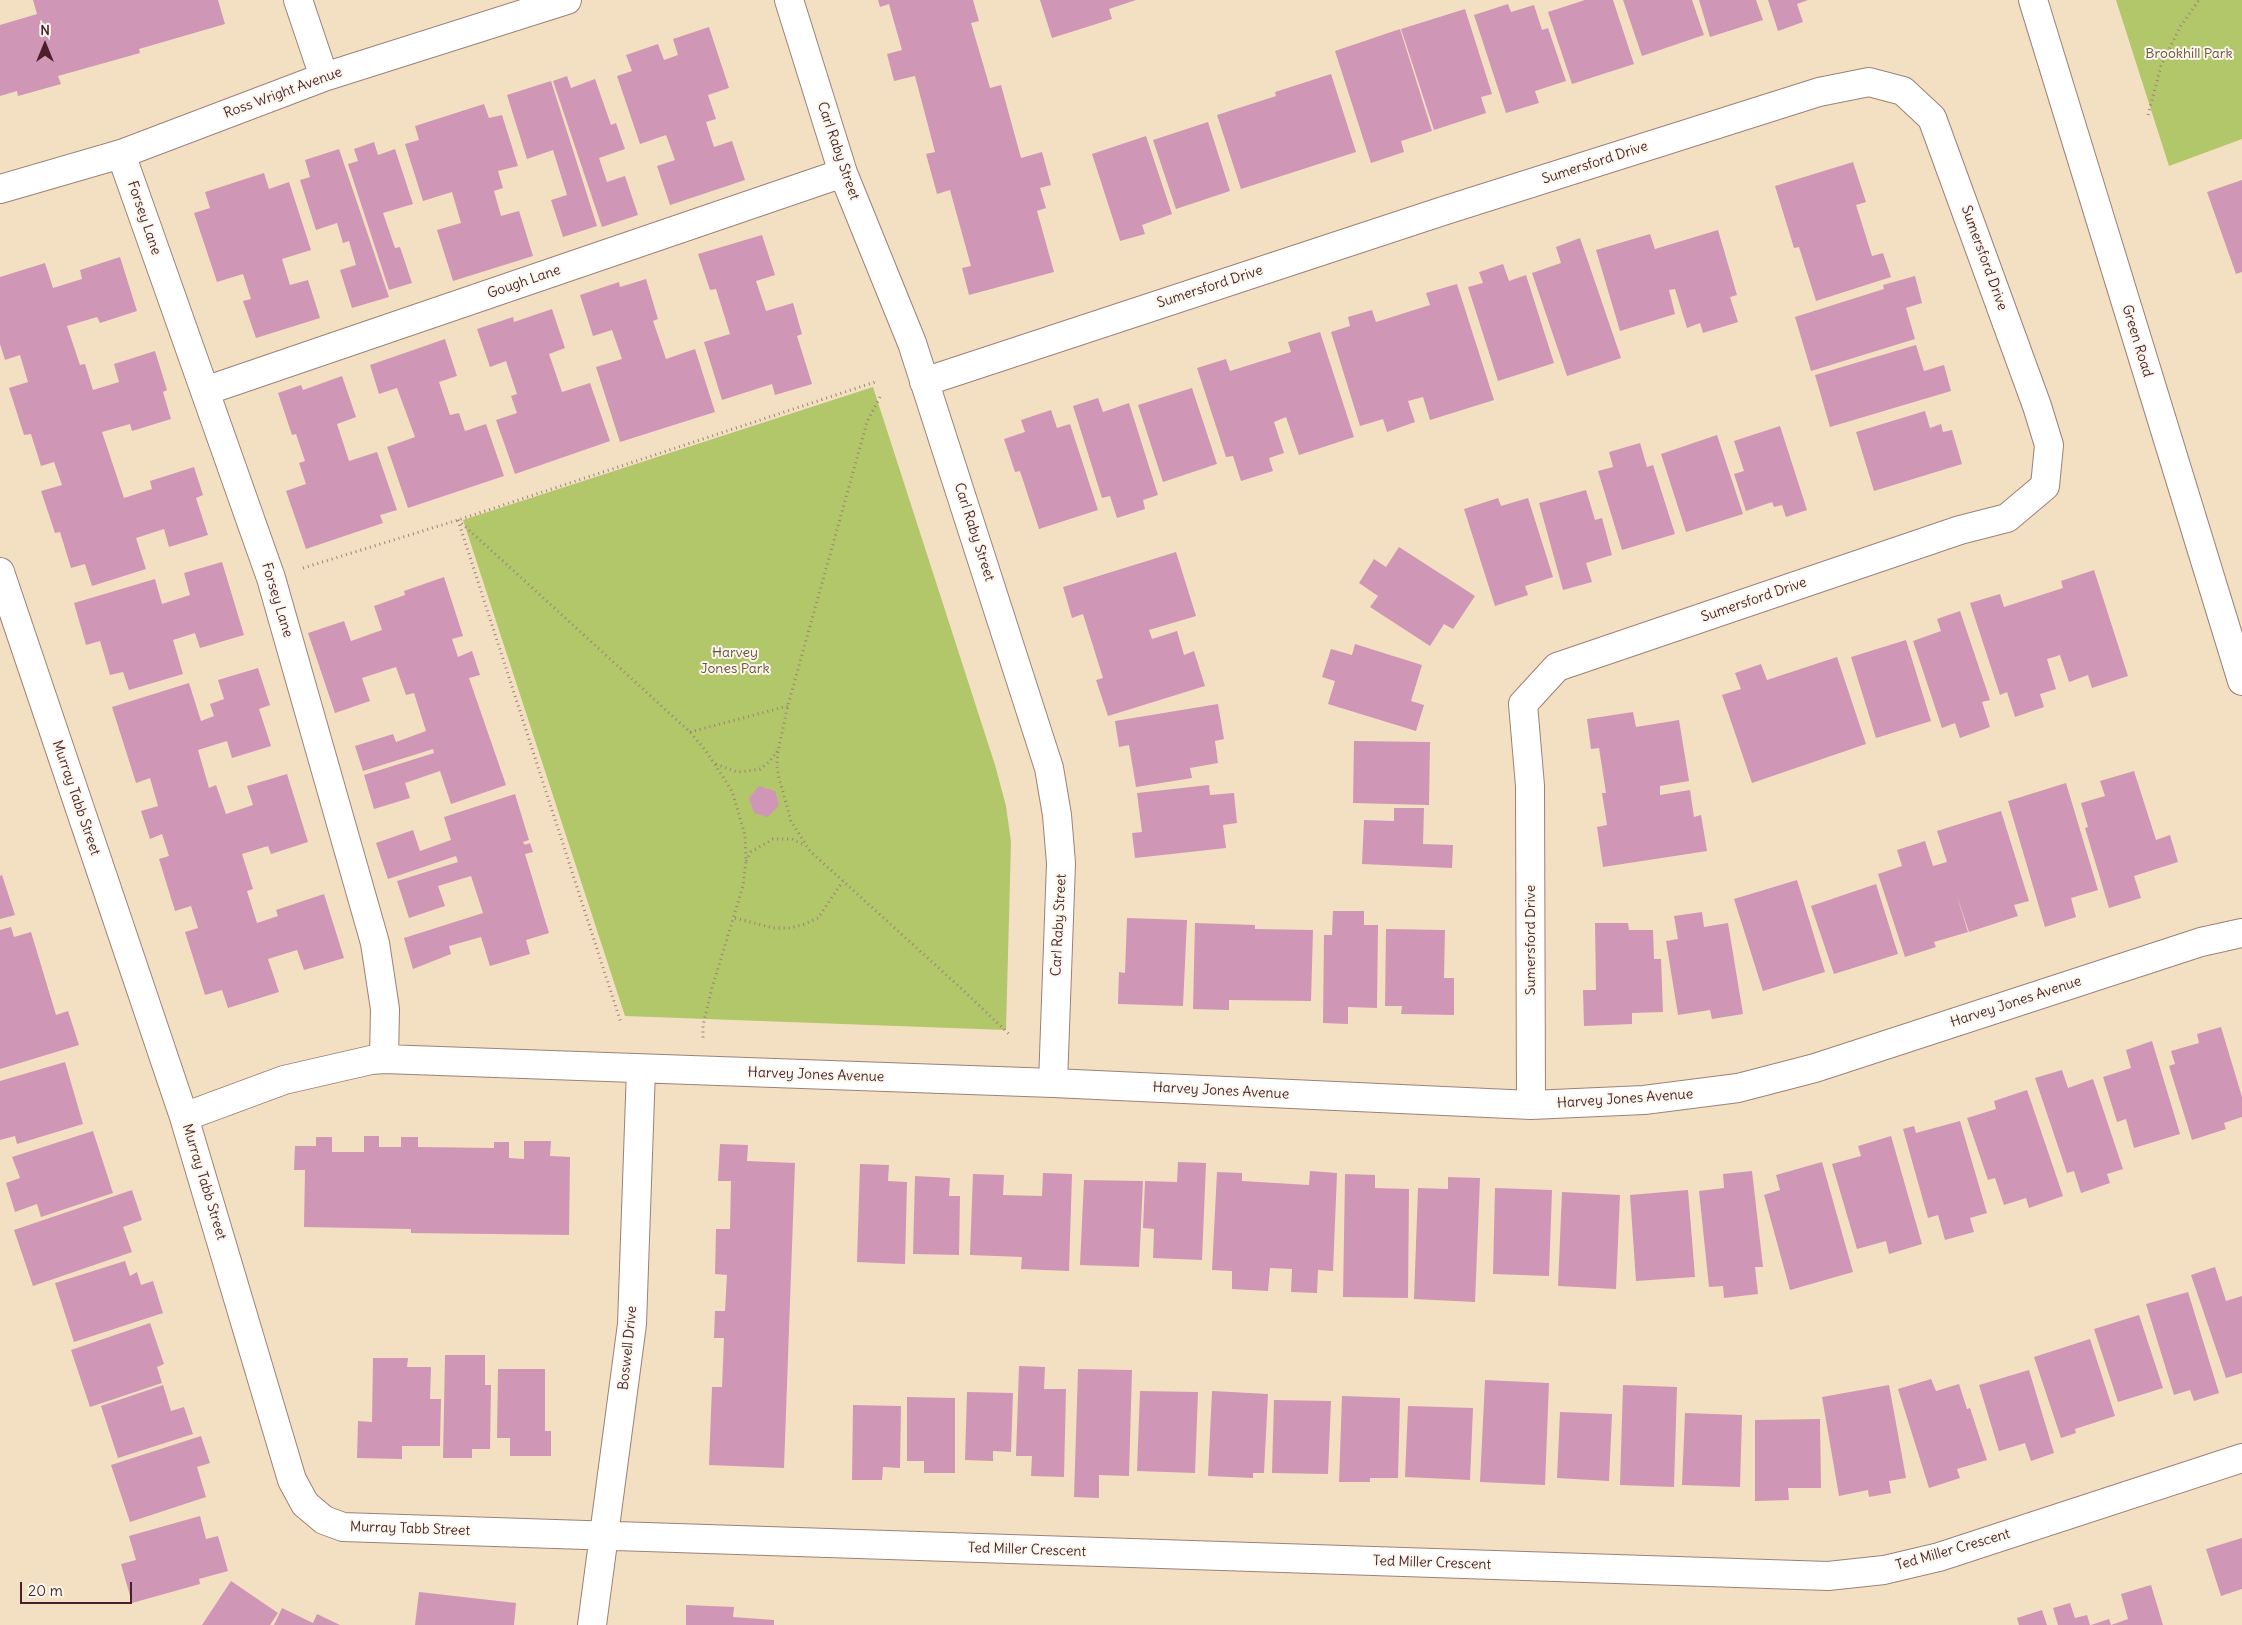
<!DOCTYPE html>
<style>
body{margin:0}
#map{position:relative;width:2242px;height:1625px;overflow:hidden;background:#f3e0c3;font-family:Delius,sans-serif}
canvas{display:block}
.north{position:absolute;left:20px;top:20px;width:50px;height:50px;-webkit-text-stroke:4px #fbf7ec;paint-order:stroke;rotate:0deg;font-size:14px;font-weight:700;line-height:20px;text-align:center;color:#4a1f2b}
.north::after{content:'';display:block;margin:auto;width:18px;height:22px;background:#4a1f2b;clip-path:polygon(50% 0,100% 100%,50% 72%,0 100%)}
.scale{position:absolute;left:20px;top:1582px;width:112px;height:22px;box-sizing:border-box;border:2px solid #4a1f2b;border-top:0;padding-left:6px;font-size:15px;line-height:18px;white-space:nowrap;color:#4a1f2b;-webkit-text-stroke:4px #fbf7ec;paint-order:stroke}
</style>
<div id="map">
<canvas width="2242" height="1625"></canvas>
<div class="north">N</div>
<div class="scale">20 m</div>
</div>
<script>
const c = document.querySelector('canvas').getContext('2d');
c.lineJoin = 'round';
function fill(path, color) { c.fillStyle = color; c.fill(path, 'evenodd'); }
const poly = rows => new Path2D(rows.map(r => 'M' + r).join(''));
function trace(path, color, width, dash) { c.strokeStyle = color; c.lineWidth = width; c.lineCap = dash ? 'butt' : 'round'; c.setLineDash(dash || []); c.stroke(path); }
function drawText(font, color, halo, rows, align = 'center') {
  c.font = font + ' Delius,sans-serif'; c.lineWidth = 4; c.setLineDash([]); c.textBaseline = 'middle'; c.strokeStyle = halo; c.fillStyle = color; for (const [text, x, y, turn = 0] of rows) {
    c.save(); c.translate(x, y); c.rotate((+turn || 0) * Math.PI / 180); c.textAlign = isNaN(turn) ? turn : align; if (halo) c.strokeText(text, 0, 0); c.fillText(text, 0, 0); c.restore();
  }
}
fill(poly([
 [2116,0,2242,0,2242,139,2169,166],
 [873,387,995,765,1006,806,1011,842,1006,1030,625,1016,463,520]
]), '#b2c66a');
fill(poly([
 [33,0,218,0,225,24,139,49,140,53,58,76,61,84,18,96,17,91,0,96,0,25,37,14],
 [878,0,973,0,979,21,971,23,990,88,1001,85,1021,158,1042,152,1051,185,1040,188,1046,208,1037,211,1054,272,969,295,962,268,971,266,950,190,937,194,926,154,935,152,915,76,894,81,887,54,902,50,889,4,880,7],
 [1040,0,1136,0,1109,9,1112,19,1052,38],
 [1585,0,1613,0,1634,64,1572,84,1548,12],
 [1623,0,1692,0,1704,35,1642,56],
 [1699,0,1756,0,1763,20,1710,37],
 [1768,0,1808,0,1797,4,1803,22,1778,31],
 [1508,4,1511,12,1534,5,1542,30,1548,28,1566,81,1535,91,1539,103,1506,113,1474,15],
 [1465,9,1492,94,1481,97,1486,113,1434,130,1401,29],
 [709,27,729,88,708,95,716,119,706,122,714,147,732,141,745,180,670,205,657,166,675,160,666,135,640,144,617,76,632,71,626,55,658,44,664,60,678,55,673,39],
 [1400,29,1432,131,1401,141,1404,152,1371,163,1335,51],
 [1331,74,1356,152,1241,189,1217,115,1276,96,1275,92],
 [567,76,571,88,595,79,611,125,616,123,625,149,599,158,607,182,625,176,638,215,602,227,553,81],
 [551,81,597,226,563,237,551,200,567,195,553,150,527,159,507,95],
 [484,104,489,118,502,115,518,166,498,171,503,188,494,191,501,216,519,211,533,256,453,281,437,230,461,223,452,192,423,201,405,144,419,140,415,126],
 [1208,122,1230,191,1176,209,1153,140],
 [1146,136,1172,214,1142,225,1145,234,1120,241,1092,154],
 [374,142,378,155,395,149,413,204,383,213,395,248,400,247,412,283,389,290,348,164,358,161,354,149],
 [339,149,389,297,352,308,340,270,356,265,349,241,343,243,337,223,316,230,300,180,310,177,305,160],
 [1853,162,1866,202,1856,205,1872,256,1883,253,1891,277,1816,301,1799,247,1794,248,1775,186],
 [264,173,269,189,289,182,311,250,282,259,290,285,308,280,320,318,256,338,243,301,251,299,243,274,217,282,194,213,210,208,205,192],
 [2242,180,2242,272,2236,274,2207,192],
 [1718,230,1737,295,1730,297,1738,322,1703,333,1700,323,1687,328,1675,289,1669,290,1675,314,1620,331,1596,250,1650,234,1655,249],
 [762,235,775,275,756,281,766,311,793,303,802,334,797,336,812,384,775,395,772,384,722,400,704,342,730,334,716,289,710,290,698,254],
 [1580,238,1621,358,1567,376,1532,273,1561,263,1556,247],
 [120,257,137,311,100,323,97,317,67,326,80,365,85,364,93,390,119,382,114,364,155,351,167,390,163,392,171,419,132,431,130,424,102,432,124,498,152,489,150,481,194,467,203,495,196,498,208,535,169,547,164,529,136,538,146,569,92,586,85,564,71,568,60,532,55,533,41,491,62,485,54,462,41,466,31,434,24,435,9,388,28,382,20,355,5,360,0,344,0,277,45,263,53,288,82,279,80,270],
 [1503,264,1509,281,1526,275,1554,363,1498,381,1468,287,1483,283,1479,272],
 [1915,276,1922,303,1906,308,1915,339,1811,371,1795,317,1884,289,1883,285],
 [646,279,658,319,653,321,666,359,695,349,715,412,620,442,596,367,622,359,612,330,593,336,580,295,619,282,620,287],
 [1457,284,1494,400,1430,420,1423,397,1408,401,1415,422,1387,432,1383,419,1360,426,1331,332,1350,326,1348,317,1372,310,1376,322,1430,305,1426,293],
 [552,309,565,348,549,354,562,392,590,383,610,441,515,474,496,420,517,413,511,396,517,394,506,361,490,367,477,329,513,317,514,322],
 [1320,332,1354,437,1299,455,1286,417,1274,422,1284,453,1269,458,1273,471,1241,481,1233,456,1226,457,1197,368,1226,359,1230,371,1291,352,1288,342],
 [445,339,457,376,439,382,450,415,459,413,465,431,486,424,504,476,408,508,387,447,415,437,397,388,379,394,370,365],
 [1916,345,1924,371,1944,365,1951,391,1830,427,1815,375],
 [342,376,356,417,337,424,349,461,377,452,397,510,380,515,383,523,306,549,286,491,306,484,299,463,305,461,296,434,292,435,278,393,301,385,303,390],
 [1192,388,1217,464,1163,482,1138,405],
 [1098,398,1103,412,1129,403,1158,495,1143,500,1145,509,1117,518,1110,496,1102,498,1073,406],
 [1051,410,1057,428,1070,424,1098,510,1039,529,1020,471,1015,472,1004,439,1025,432,1021,420],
 [1925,411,1930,428,1941,424,1943,432,1952,430,1962,464,1874,491,1856,432],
 [1780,426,1807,510,1786,517,1782,505,1774,507,1772,502,1746,511,1734,474,1744,471,1734,441],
 [1717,435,1743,514,1686,532,1661,454],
 [1640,443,1647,467,1653,465,1675,534,1622,550,1598,471,1613,467,1609,452],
 [1586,490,1595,520,1602,518,1612,555,1586,563,1592,582,1563,590,1539,503],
 [1498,498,1501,506,1528,498,1553,577,1525,586,1528,595,1495,606,1464,509],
 [1399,547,1475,596,1453,629,1444,624,1430,646,1370,607,1378,596,1359,583,1374,559,1386,567],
 [1176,552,1196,616,1149,630,1152,639,1177,631,1184,655,1194,651,1205,686,1108,716,1096,680,1103,678,1083,614,1072,618,1063,587],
 [222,562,244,635,200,648,195,633,173,640,183,674,129,690,123,672,110,675,100,641,86,645,74,603,155,579,162,604,190,595,184,573],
 [2094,570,2128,676,2092,688,2088,675,2069,682,2060,655,2054,657,2047,659,2056,689,2040,694,2044,707,2015,717,2007,692,2000,695,1970,603,2000,594,2004,607,2063,588,2061,581],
 [444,577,463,636,452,639,458,657,472,651,480,675,469,678,506,785,451,804,440,771,405,783,410,798,374,809,364,775,434,753,433,749,363,771,355,746,393,734,396,742,426,731,414,693,406,695,396,667,362,678,370,701,335,713,308,633,344,621,351,641,382,630,374,606,405,595,404,591],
 [1960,611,1990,700,1982,702,1990,727,1960,738,1955,723,1942,728,1913,641,1941,631,1937,619],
 [1906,640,1931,721,1876,738,1851,657],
 [1355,644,1422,665,1411,701,1424,705,1416,731,1328,704,1335,681,1322,677,1331,649,1352,655],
 [1837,657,1866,744,1752,783,1722,695,1741,689,1735,673,1761,664,1767,680],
 [258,668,270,705,259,709,271,746,232,758,227,741,198,750,209,788,216,785,226,814,253,805,247,786,287,774,308,842,271,854,268,846,242,854,253,889,247,891,257,923,278,916,276,910,324,894,344,958,304,970,297,950,268,959,279,992,228,1008,222,990,205,995,185,932,198,928,191,906,175,911,159,859,169,856,162,834,150,839,141,811,158,806,150,778,136,783,112,707,189,683,201,721,214,716,210,704,224,699,218,680],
 [1218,704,1224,739,1215,741,1218,763,1190,768,1192,778,1136,787,1129,745,1119,747,1115,721],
 [1633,712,1636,727,1679,720,1689,781,1660,786,1660,795,1690,790,1694,817,1701,815,1707,851,1603,867,1597,827,1607,825,1602,793,1606,793,1599,748,1591,749,1587,719],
 [1354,741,1430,742,1429,805,1353,803],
 [2134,771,2156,840,2170,835,2178,862,2134,876,2141,898,2109,908,2085,828,2088,827,2081,803,2105,796,2100,781],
 [2066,783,2098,890,2071,898,2076,917,2045,927,2008,801],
 [1209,785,1210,795,1234,793,1237,823,1223,825,1226,848,1135,858,1132,833,1142,832,1137,793],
 [759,786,775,791,779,805,768,817,754,813,749,798],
 [515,794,529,840,523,842,525,845,530,843,533,852,525,854,549,933,526,940,530,954,490,966,481,937,449,946,451,954,413,969,404,938,483,913,471,876,438,886,445,906,409,918,397,881,458,862,456,856,388,879,376,843,413,830,420,851,451,840,444,817],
 [1394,808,1424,808,1423,844,1453,845,1452,868,1362,864,1364,820,1394,821],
 [2001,811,2029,901,2014,905,2018,916,1969,932,1956,893,1968,932,1934,942,1936,947,1905,957,1878,874,1902,866,1897,850,1925,841,1933,866,1947,862,1937,831],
 [2,875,15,915,0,919,0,876],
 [1797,880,1825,972,1763,991,1734,899],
 [1876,884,1898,954,1834,974,1811,906],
 [1333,911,1364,911,1364,925,1378,925,1377,1008,1348,1007,1348,1024,1323,1023,1324,935,1332,935],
 [1702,912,1704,927,1728,923,1743,1014,1712,1019,1710,1010,1678,1015,1666,941,1678,939,1674,916],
 [1127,918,1187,920,1183,1006,1118,1004,1119,972,1125,973],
 [1195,923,1255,925,1255,929,1313,930,1311,1001,1229,1000,1229,1010,1193,1009],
 [1595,923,1628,923,1629,930,1653,930,1654,959,1661,959,1663,1012,1632,1013,1632,1024,1584,1026,1583,990,1596,990],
 [11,927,14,937,31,932,56,1015,68,1011,79,1045,0,1069,0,930],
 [1386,929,1445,930,1444,978,1454,978,1454,1015,1401,1014,1402,1006,1385,1006],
 [2221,1027,2242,1097,2242,1117,2224,1123,2226,1129,2192,1140,2169,1066,2175,1064,2171,1051,2199,1043,2197,1034],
 [2152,1041,2180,1134,2134,1148,2126,1119,2117,1122,2103,1077,2131,1068,2126,1050],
 [65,1062,83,1124,17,1144,15,1136,0,1140,0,1081],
 [2062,1070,2068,1088,2093,1079,2123,1169,2107,1174,2110,1183,2081,1193,2074,1171,2067,1173,2035,1078],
 [2027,1090,2063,1196,2029,1208,2026,1198,2004,1205,1995,1178,1988,1180,1967,1118,1996,1109,1994,1101],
 [1960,1121,1987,1213,1970,1218,1974,1232,1945,1240,1938,1215,1928,1218,1903,1129,1914,1126,1916,1133],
 [93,1131,113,1193,41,1217,37,1204,15,1212,6,1183,20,1178,12,1157],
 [364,1136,379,1136,379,1147,401,1147,401,1137,418,1137,418,1147,494,1148,494,1142,509,1142,509,1158,524,1159,524,1141,551,1141,550,1156,570,1157,569,1235,411,1233,411,1229,304,1227,305,1170,294,1170,295,1146,316,1146,316,1137,332,1137,332,1152,364,1152],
 [1891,1136,1922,1244,1889,1254,1886,1241,1857,1249,1832,1164,1861,1156,1858,1146],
 [720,1144,748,1145,747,1161,795,1163,784,1468,709,1465,712,1387,722,1387,724,1338,714,1338,715,1311,725,1311,727,1275,715,1274,716,1229,730,1229,731,1181,718,1181],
 [1178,1162,1206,1163,1202,1260,1153,1258,1154,1229,1143,1228,1145,1181,1177,1182],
 [1822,1162,1853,1272,1790,1290,1764,1195,1780,1190,1776,1175],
 [860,1164,889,1165,888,1181,907,1182,905,1264,857,1262],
 [1310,1171,1337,1173,1333,1271,1318,1270,1317,1293,1291,1292,1292,1269,1270,1268,1268,1291,1232,1289,1232,1271,1212,1270,1217,1172,1242,1173,1242,1181,1309,1185],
 [1752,1171,1763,1267,1755,1267,1758,1294,1724,1298,1723,1286,1709,1287,1699,1191,1724,1188,1723,1174],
 [1043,1173,1072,1174,1069,1271,1021,1269,1022,1257,970,1255,973,1174,1004,1175,1003,1195,1042,1196],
 [1345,1174,1375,1175,1375,1188,1409,1189,1408,1298,1343,1297],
 [915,1176,950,1178,949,1196,960,1196,959,1255,913,1254],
 [1448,1177,1480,1178,1475,1302,1414,1299,1418,1188,1448,1189],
 [1084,1180,1143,1181,1139,1267,1080,1265],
 [1495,1188,1552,1190,1549,1276,1493,1274],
 [132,1190,142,1220,123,1227,132,1252,33,1286,14,1230],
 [1688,1190,1695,1277,1636,1281,1630,1195],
 [1562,1192,1620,1195,1616,1289,1558,1286],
 [125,1261,130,1276,137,1272,141,1285,153,1281,163,1313,74,1342,55,1283],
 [2215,1267,2226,1301,2242,1296,2242,1373,2226,1378,2191,1275],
 [2188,1292,2219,1393,2194,1401,2190,1390,2174,1395,2146,1304],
 [2139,1315,2163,1388,2118,1402,2094,1329],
 [150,1323,164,1364,157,1367,162,1383,90,1407,71,1350],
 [2090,1339,2115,1416,2075,1429,2076,1433,2061,1438,2034,1357],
 [445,1355,485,1355,485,1385,491,1385,490,1449,472,1449,472,1458,443,1458],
 [373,1358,408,1358,407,1367,431,1367,430,1399,441,1399,440,1446,402,1446,402,1459,357,1458,358,1421,372,1422],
 [1019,1366,1045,1367,1044,1389,1066,1389,1064,1477,1031,1476,1032,1456,1016,1456],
 [498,1369,545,1369,545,1431,551,1431,551,1456,510,1456,510,1438,497,1438],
 [1078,1369,1132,1370,1129,1476,1099,1475,1099,1498,1074,1497],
 [2029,1370,2054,1453,2031,1461,2025,1443,1999,1451,1979,1385],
 [1931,1379,1936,1391,1959,1384,1967,1409,1970,1408,1987,1460,1957,1469,1960,1478,1929,1488,1898,1389],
 [1485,1380,1549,1383,1545,1485,1480,1482],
 [163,1385,171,1411,184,1407,193,1434,118,1458,101,1406],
 [1623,1385,1677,1387,1674,1487,1620,1485],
 [1889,1385,1906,1478,1889,1481,1891,1493,1869,1497,1868,1490,1839,1496,1822,1397],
 [1140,1391,1198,1392,1195,1473,1137,1471],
 [1212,1391,1268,1394,1264,1473,1253,1473,1253,1478,1208,1476],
 [967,1392,1013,1393,1011,1452,993,1451,993,1461,965,1460],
 [1342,1396,1400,1398,1398,1478,1370,1478,1370,1482,1339,1482],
 [907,1397,955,1398,955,1473,924,1473,924,1461,907,1461],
 [1274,1400,1331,1401,1328,1474,1272,1473],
 [853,1405,901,1406,900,1468,883,1467,882,1480,852,1480],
 [1408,1406,1473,1408,1470,1480,1405,1477],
 [1560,1412,1612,1414,1609,1481,1557,1478],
 [1685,1413,1742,1415,1740,1487,1682,1485],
 [1820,1419,1821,1488,1788,1488,1789,1500,1755,1501,1755,1420],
 [201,1436,210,1463,197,1467,206,1497,130,1522,111,1465],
 [200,1516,206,1539,218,1536,228,1571,199,1579,200,1584,132,1603,121,1564,136,1560,129,1536],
 [2242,1538,2242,1589,2221,1596,2206,1549],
 [231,1581,278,1613,270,1625,202,1625],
 [2151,1585,2163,1625,2111,1625,2128,1619,2121,1594],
 [419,1592,516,1603,514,1625,415,1625],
 [2070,1603,2075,1618,2087,1615,2090,1625,2058,1625,2053,1608],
 [686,1605,734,1607,733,1617,774,1620,774,1625,686,1625],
 [282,1608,313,1623,317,1614,340,1625,274,1625],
 [2042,1610,2047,1625,2019,1625,2017,1618],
 [2109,1619,2111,1625,2091,1625]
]), '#d096b5');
const minor = poly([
 [298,0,324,77],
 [789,0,843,173,912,343,1049,768,1057,815,1061,863,1053,1083],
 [2033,0,2242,681],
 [121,154,271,578,375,943,385,1009,384,1059],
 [0,189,121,154,324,77,567,0],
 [924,382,1443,211,1819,92,1869,82,1903,91,1932,118,2037,406,2049,445,2045,486,2007,518,1960,530,1557,667,1523,704,1530,786,1531,1105],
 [205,391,843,173],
 [0,572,184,1117,292,1480,305,1504,324,1520,343,1527,1828,1576,1884,1570,1939,1557,2242,1458],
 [184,1117,284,1080,371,1060,384,1059,1053,1083,1531,1105,1644,1100,1738,1088,1815,1068,2201,942,2242,933],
 [592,1625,632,1324,641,1069]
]);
trace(minor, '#9e8077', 30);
trace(poly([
 [2148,115,2161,66,2180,27,2199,0],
 [880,397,867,422,788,705,778,751,777,766,779,778,791,821,810,851,964,991,1011,1036],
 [458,520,690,732,706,751,732,791,745,835,746,861,743,886,712,988,703,1025,703,1038],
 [458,520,621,1023],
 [303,568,458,520,875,382],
 [690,732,788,706],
 [716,764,737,772,747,771,760,769,770,761,777,751],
 [746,861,751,852,773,839,792,839,804,845],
 [735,918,773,928,790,928,805,924,818,918,843,881]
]), '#9e8077', 3, [1, 4]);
trace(minor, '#fff', 28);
drawText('14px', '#69513e', '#fbf7ec', [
 ["Brookhill Park",2189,54],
 ["Harvey",735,653],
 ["Jones Park",735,669]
]);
drawText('14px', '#4a1f2b', '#fbf7ec', [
 ["Ross Wright Avenue",283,93,-20],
 ["Carl Raby Street",838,151,71],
 ["Sumersford Drive",1595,163,-18],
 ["Forsey Lane",144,218,71],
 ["Sumersford Drive",1984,258,70],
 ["Gough Lane",524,282,-19],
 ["Sumersford Drive",1210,287,-18],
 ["Green Road",2137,341,73],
 ["Carl Raby Street",974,532,72],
 ["Forsey Lane",277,600,73],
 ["Sumersford Drive",1754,600,-19],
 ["Murray Tabb Street",76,798,71],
 ["Carl Raby Street",1059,925,-87],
 ["Sumersford Drive",1531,940,-90],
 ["Harvey Jones Avenue",2016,1002,-18],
 ["Harvey Jones Avenue",816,1075,2],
 ["Harvey Jones Avenue",1221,1091,3],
 ["Harvey Jones Avenue",1625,1099,-4],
 ["Murray Tabb Street",204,1182,73],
 ["Boswell Drive",628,1348,-84],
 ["Murray Tabb Street",410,1529,2],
 ["Ted Miller Crescent",1027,1550,2],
 ["Ted Miller Crescent",1953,1550,-16],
 ["Ted Miller Crescent",1432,1563,2]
]);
</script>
